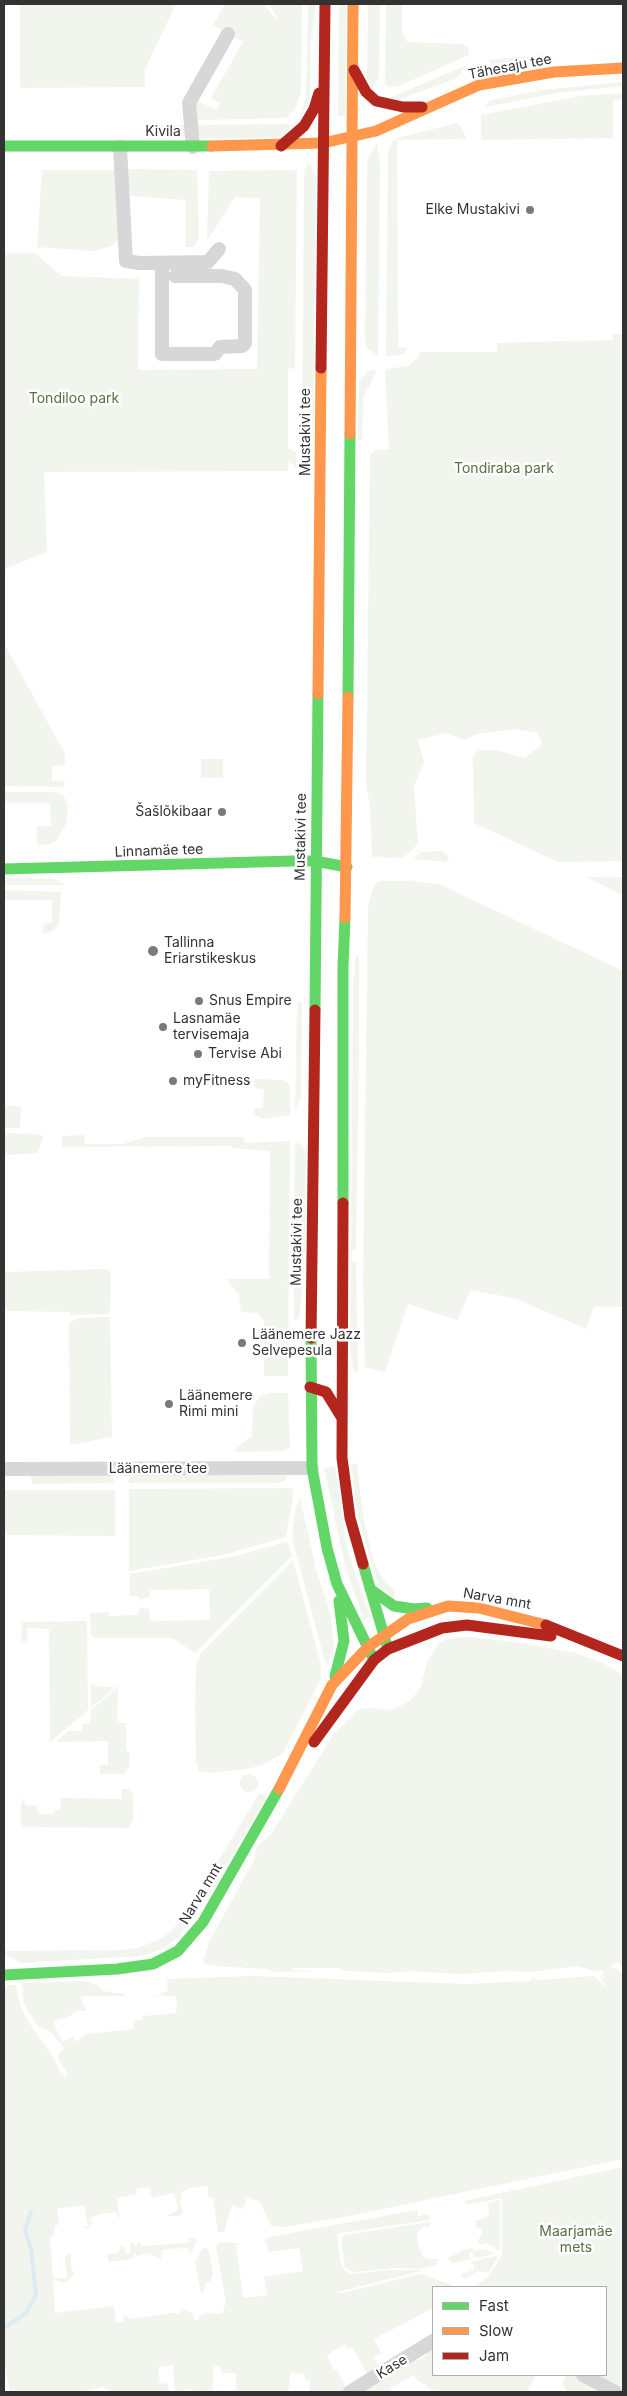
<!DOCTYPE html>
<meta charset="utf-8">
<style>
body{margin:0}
#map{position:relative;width:627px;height:2396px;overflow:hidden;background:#fff;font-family:Inter,sans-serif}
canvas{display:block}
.frame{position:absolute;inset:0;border:5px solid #333;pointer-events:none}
.legend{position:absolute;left:432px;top:2286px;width:175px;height:90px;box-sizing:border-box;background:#fff;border:1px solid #adadad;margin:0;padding:6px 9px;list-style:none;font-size:15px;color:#333}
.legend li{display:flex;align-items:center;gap:10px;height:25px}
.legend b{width:25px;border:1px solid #adadad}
</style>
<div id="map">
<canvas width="627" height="2396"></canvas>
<div class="frame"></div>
<ul class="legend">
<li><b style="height:6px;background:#63d668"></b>Fast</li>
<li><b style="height:6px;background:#ff974d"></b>Slow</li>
<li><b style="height:6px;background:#b3261e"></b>Jam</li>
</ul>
</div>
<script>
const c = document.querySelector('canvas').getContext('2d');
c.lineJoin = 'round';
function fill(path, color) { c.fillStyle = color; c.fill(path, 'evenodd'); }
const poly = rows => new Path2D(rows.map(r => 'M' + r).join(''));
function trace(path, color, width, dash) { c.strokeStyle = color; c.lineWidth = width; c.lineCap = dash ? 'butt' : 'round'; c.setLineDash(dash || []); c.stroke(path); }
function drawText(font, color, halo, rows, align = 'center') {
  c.font = font + ' Inter,sans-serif'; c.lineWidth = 5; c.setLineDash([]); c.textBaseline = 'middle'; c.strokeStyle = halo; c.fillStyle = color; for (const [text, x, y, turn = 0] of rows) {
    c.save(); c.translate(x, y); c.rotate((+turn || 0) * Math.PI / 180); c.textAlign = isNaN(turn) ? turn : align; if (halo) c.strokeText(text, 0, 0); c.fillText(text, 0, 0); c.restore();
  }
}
fill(poly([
 [20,4,176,4,145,69,145,87,22,88,20,85],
 [225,4,264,4,276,20,277,17,269,4,302,4,301,91,296,108,286,118,197,120,196,104,200,102,216,110,220,103,211,98,243,42,213,25],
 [308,4,316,4,311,40,310,100,301,115,306,96],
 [339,4,346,4,345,115,338,117],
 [368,4,380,4,379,78,372,89,367,79],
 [386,4,402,4,402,31,407,42,463,44,468,48,469,55,399,86,389,87,385,84,385,80],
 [543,55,556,57,537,58,497,66,491,64,489,60],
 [467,65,457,78,401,99,389,98],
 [623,82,623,86,556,93,485,107,489,101,542,90],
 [623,93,623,99,613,100,613,138,481,140,481,115,581,96],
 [457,123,462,128,466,139,397,140,398,347,407,348,405,353,400,355,386,356,388,152,393,141,398,138],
 [147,125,185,125,185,136,183,138,147,139],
 [195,125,288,124,294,125,279,137,203,139,195,134],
 [377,143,380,164,378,355,367,349,365,340,367,164,369,156],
 [309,163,316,176,313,442,305,442,302,430,304,176,305,168],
 [127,169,197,170,199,236,195,247,186,247,186,200,130,196],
 [42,170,116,170,124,235,112,246,93,251,37,247],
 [297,170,295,368,288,369,288,449,296,452,296,468,289,461,288,471,44,472,47,552,4,569,4,253,35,253,61,276,139,279,138,370,257,369,260,198,235,197,207,241,209,171],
 [613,334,623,334,623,861,558,862,474,823,473,757,479,750,496,750,525,758,542,744,538,733,516,729,476,734,465,740,446,733,418,740,424,762,414,786,418,844,403,858,372,857,370,806,366,782,370,455,376,450,389,449,385,369,408,366,417,359,420,352,497,352,497,343,613,340],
 [377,370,363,398,362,441,358,441,359,381,368,371],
 [4,643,65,754,65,765,52,766,52,781,65,781,64,787,4,786],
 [201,759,223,759,223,778,201,778],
 [4,792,53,792,63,795,68,804,67,822,56,841,51,844,37,845,37,826,51,826,50,803,4,803],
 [442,851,449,857,446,862,413,859,421,852],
 [587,877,623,877,623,895],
 [4,878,55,879,65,885,4,885],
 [379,881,409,881,439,884,623,971,623,1307,594,1307,586,1329,517,1299,471,1290,457,1320,408,1304,385,1372,365,1367,363,1281,368,908,373,886],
 [4,890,61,892,59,924,53,931,43,934,44,923,52,923,52,900,4,900],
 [356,956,359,956,359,1047,356,1249,351,1252,353,988],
 [297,1002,302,1002,301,1097,295,1110],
 [254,1079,283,1080,287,1082,290,1088,290,1115,264,1119,255,1115,254,1108,263,1108,264,1089,256,1088,254,1085],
 [4,1105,21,1107,20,1128,4,1128],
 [4,1133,37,1134,43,1136,38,1153,4,1155],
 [84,1135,85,1144,123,1144,146,1137,244,1137,245,1143,290,1141,288,1376,264,1376,264,1321,258,1313,241,1312,239,1295,227,1279,269,1279,270,1151,232,1148,232,1146,62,1147,62,1136],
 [295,1142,300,1144,306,1151,305,1253,294,1251],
 [298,1260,305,1261,299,1319,294,1319,294,1263],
 [351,1260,356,1262,358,1372,354,1373,350,1347],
 [107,1269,111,1274,110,1314,71,1315,70,1312,4,1311,4,1272],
 [110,1317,112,1437,70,1445,69,1323,78,1318],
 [269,1393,288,1393,290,1448,284,1451,235,1452,237,1447,252,1436,253,1407,259,1397],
 [351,1463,357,1464,362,1509,373,1560,382,1578,395,1591,394,1598,378,1585,357,1513],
 [335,1466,347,1548,370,1617,364,1620,346,1570,324,1468],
 [111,1475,116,1483,32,1484,31,1476],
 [135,1475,287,1476,286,1480,279,1483,128,1483,130,1478],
 [292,1488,294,1491,286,1537,223,1555,129,1571,129,1489],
 [4,1490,115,1490,115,1536,4,1535],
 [300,1498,316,1569,331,1617,334,1648,328,1665,324,1658,292,1538,296,1506],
 [285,1542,288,1543,292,1556,195,1653,172,1638,95,1638,91,1635,90,1613,109,1612,109,1616,139,1615,139,1609,142,1607,149,1609,150,1621,210,1620,209,1589,150,1590,149,1598,139,1599,138,1596,130,1596,130,1574,236,1556],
 [293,1560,321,1665,321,1679,283,1753,263,1765,246,1769,210,1773,199,1771,196,1763,195,1707,196,1667,201,1653],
 [87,1621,88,1710,50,1742,49,1629,27,1628,27,1641,21,1641,22,1622],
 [471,1637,522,1643,575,1653,603,1663,623,1675,623,1968,618,1962,610,1967,618,1969,623,1975,623,2159,339,2218,284,2227,271,2226,260,2201,253,2200,248,2196,244,2198,246,2203,241,2209,232,2205,224,2232,218,2232,213,2198,208,2196,208,2186,189,2188,182,2192,180,2204,183,2213,179,2216,166,2216,177,2211,178,2207,174,2193,152,2198,150,2187,136,2189,137,2194,117,2198,120,2220,116,2212,99,2214,91,2218,92,2224,87,2229,82,2227,88,2226,84,2205,57,2209,59,2224,54,2227,55,2234,50,2238,53,2279,67,2278,65,2259,68,2253,71,2254,71,2268,75,2274,65,2283,53,2280,55,2313,114,2306,116,2323,124,2321,123,2305,124,2315,131,2319,172,2313,179,2314,183,2310,193,2313,194,2320,199,2320,199,2316,208,2313,222,2314,226,2302,216,2247,218,2243,227,2242,240,2244,236,2245,243,2298,267,2295,264,2277,303,2271,299,2248,269,2252,265,2240,268,2237,417,2210,418,2216,429,2214,430,2220,340,2233,337,2234,341,2264,344,2270,350,2274,389,2270,425,2270,338,2292,337,2294,421,2274,457,2287,433,2287,433,2308,374,2339,381,2353,374,2357,380,2369,369,2376,352,2347,348,2350,345,2344,327,2355,334,2371,337,2370,339,2373,347,2391,344,2392,309,2392,310,2381,305,2380,305,2374,291,2372,288,2391,292,2392,219,2392,219,2390,232,2391,236,2389,236,2373,221,2373,220,2366,213,2367,213,2392,193,2392,192,2389,175,2392,173,2365,158,2367,160,2384,168,2383,169,2392,110,2392,109,2389,105,2390,104,2387,81,2392,10,2392,4,2363,4,1985,16,1985,20,2005,26,2018,55,2060,61,2074,66,2077,68,2075,58,2058,59,2053,64,2048,51,2032,38,2026,28,2012,23,2000,22,1983,85,1981,99,1986,103,1991,126,1994,126,1996,80,1996,86,2011,76,2011,67,2018,59,2018,53,2023,63,2042,73,2036,77,2042,86,2034,134,2029,133,2021,142,2020,143,2016,176,2013,177,2003,175,1996,143,1995,157,1995,168,1991,167,1980,169,1979,251,1976,468,1984,530,1981,533,1977,539,1980,594,1976,609,1990,599,1976,605,1979,601,1975,604,1974,601,1970,598,1972,577,1966,532,1972,508,1971,457,1974,412,1971,388,1973,347,1971,338,1968,291,1968,293,1970,320,1971,275,1972,266,1969,214,1966,206,1964,203,1961,209,1942,254,1860,257,1847,271,1834,334,1734,358,1710,367,1708,392,1710,410,1701,421,1687,427,1662,439,1643,451,1638],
 [91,1684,100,1687,115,1687,91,1708],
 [118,1687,117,1723,126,1723,126,1749,130,1755,129,1768,124,1774,100,1774,100,1765,108,1765,108,1741,56,1742,68,1731,82,1731,83,1724,90,1724,91,1710],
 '240 1783a9 9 0 1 1 18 0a9 9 0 1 1-18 0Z',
 [122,1789,129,1789,133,1794,133,1821,128,1828,21,1827,21,1804,24,1798,25,1805,38,1806,38,1814,53,1814,53,1811,60,1810,61,1798,122,1799],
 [259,1794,263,1794,266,1797,207,1898,179,1937,162,1949,142,1956,20,1963,4,1954,4,1951,121,1950,138,1948,163,1938,183,1919],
 [623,2167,623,2392,591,2375,606,2375,606,2287,474,2287,489,2276,502,2255,502,2198,466,2205,464,2201],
 [500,2200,500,2251,499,2251,487,2243,479,2245,478,2240,483,2233,480,2228,476,2227,475,2221,489,2216,488,2203],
 [430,2222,429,2227,423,2227,417,2233,418,2244,423,2257,429,2259,439,2259,435,2265,421,2269,395,2268,353,2272,345,2267,341,2241,345,2235],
 [189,2237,197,2239,193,2249,189,2254,189,2248,165,2249,162,2251,161,2259,147,2253,136,2256,136,2253,132,2259,109,2262,107,2254,118,2253,121,2246,124,2245,125,2254,130,2253,131,2241,136,2247,138,2241,142,2246,188,2243],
 [203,2248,208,2249,209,2252,213,2273,211,2281,205,2283,204,2292,201,2293,195,2262],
 [472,2248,473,2251,485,2249,496,2254,473,2258,473,2253,470,2252,471,2259,454,2263,447,2258,459,2253,462,2250],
 [496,2256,498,2257,488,2273,477,2271,465,2280,461,2274,474,2270,474,2264,470,2262],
 [433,2345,433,2375,536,2375,527,2392,433,2392,434,2390,431,2389,430,2392,428,2386,425,2391,426,2385,418,2381,414,2375,391,2388,391,2392,365,2392,366,2388,415,2359,419,2360,427,2355,425,2351],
 [561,2375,575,2375,610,2392,565,2392,566,2390,562,2384,565,2377]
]), '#f1f5ed');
trace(poly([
 [4,2328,26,2313,36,2295,31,2249,25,2230,31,2212]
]), '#ddebf3', 4);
trace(poly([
 [120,147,126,261,139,263,208,262,219,249],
 [193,147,189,103,228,34],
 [162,263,162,354,215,354,220,347,242,346,245,343,245,290,235,279,222,276,175,276],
 [4,1469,312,1468],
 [583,2375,615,2392],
 [350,2392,433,2341]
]), '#d7d7d7', 14);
trace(poly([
 [4,146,212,146],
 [348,697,350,434],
 [4,869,293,861,315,861,347,867],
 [315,1010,318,694],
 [343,1203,343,966,345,918],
 [311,1338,312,1468,327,1548,337,1584,374,1660],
 [363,1564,388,1649],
 [370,1589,394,1606,414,1609,427,1608],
 [335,1676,344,1641,339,1601],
 [4,1975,117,1969,153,1964,178,1951,203,1922,279,1789]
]), '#63d668', 11);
trace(poly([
 [212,146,323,143,376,131,479,85,554,72,623,68],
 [350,434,353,4],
 [318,694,321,368],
 [345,918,348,697],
 [279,1789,332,1685,368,1647,408,1619,448,1606,479,1608,546,1625]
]), '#ff974d', 11);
trace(poly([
 [354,70,366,92,376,101,403,107,422,107],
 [281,146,304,126,314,109,319,93],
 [321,368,325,4],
 [343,1203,342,1458,350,1518,363,1564],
 [311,1338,315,1010],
 [310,1387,326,1392,342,1418],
 [546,1625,623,1656],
 [314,1742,374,1660,388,1649,442,1628,467,1625,551,1636]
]), '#b3261e', 11);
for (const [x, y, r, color] of [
 [530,210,5,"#7a7a7a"],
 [222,812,5,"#7a7a7a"],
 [153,951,6,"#7a7a7a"],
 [199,1001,5,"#7a7a7a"],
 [163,1027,5,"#7a7a7a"],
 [198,1054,5,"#7a7a7a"],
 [173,1081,5,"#7a7a7a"],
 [242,1343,5,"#7a7a7a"],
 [169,1404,5,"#7a7a7a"]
]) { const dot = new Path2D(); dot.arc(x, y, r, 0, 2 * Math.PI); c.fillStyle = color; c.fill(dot); trace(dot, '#fff', 2); }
drawText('14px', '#333', '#fff', [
 ["Tähesaju tee",510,67,-11],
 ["Kivila",163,132],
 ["Mustakivi tee",306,432,-90],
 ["Mustakivi tee",301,837,-89],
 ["Linnamäe tee",159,851,-2],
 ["Mustakivi tee",297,1242,-89],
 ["Läänemere tee",158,1469],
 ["Narva mnt",497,1599,10],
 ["Narva mnt",201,1894,-59],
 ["Kase",392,2367,-32]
]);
drawText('14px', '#333', '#fff', [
 ["Elke Mustakivi",520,210,"right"],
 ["Šašlõkibaar",212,812,"right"],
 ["Tallinna",164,943],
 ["Eriarstikeskus",164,959],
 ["Snus Empire",209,1001],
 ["Lasnamäe",173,1019],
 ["tervisemaja",173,1035],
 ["Tervise Abi",208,1054],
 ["myFitness",183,1081],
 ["Läänemere Jazz",252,1335],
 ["Selvepesula",252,1351],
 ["Läänemere",179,1396],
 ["Rimi mini",179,1412]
], 'left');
drawText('14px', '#56703f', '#fff', [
 ["Tondiloo park",74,399],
 ["Tondiraba park",504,469],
 ["Maarjamäe",576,2232],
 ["mets",576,2248]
]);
</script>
